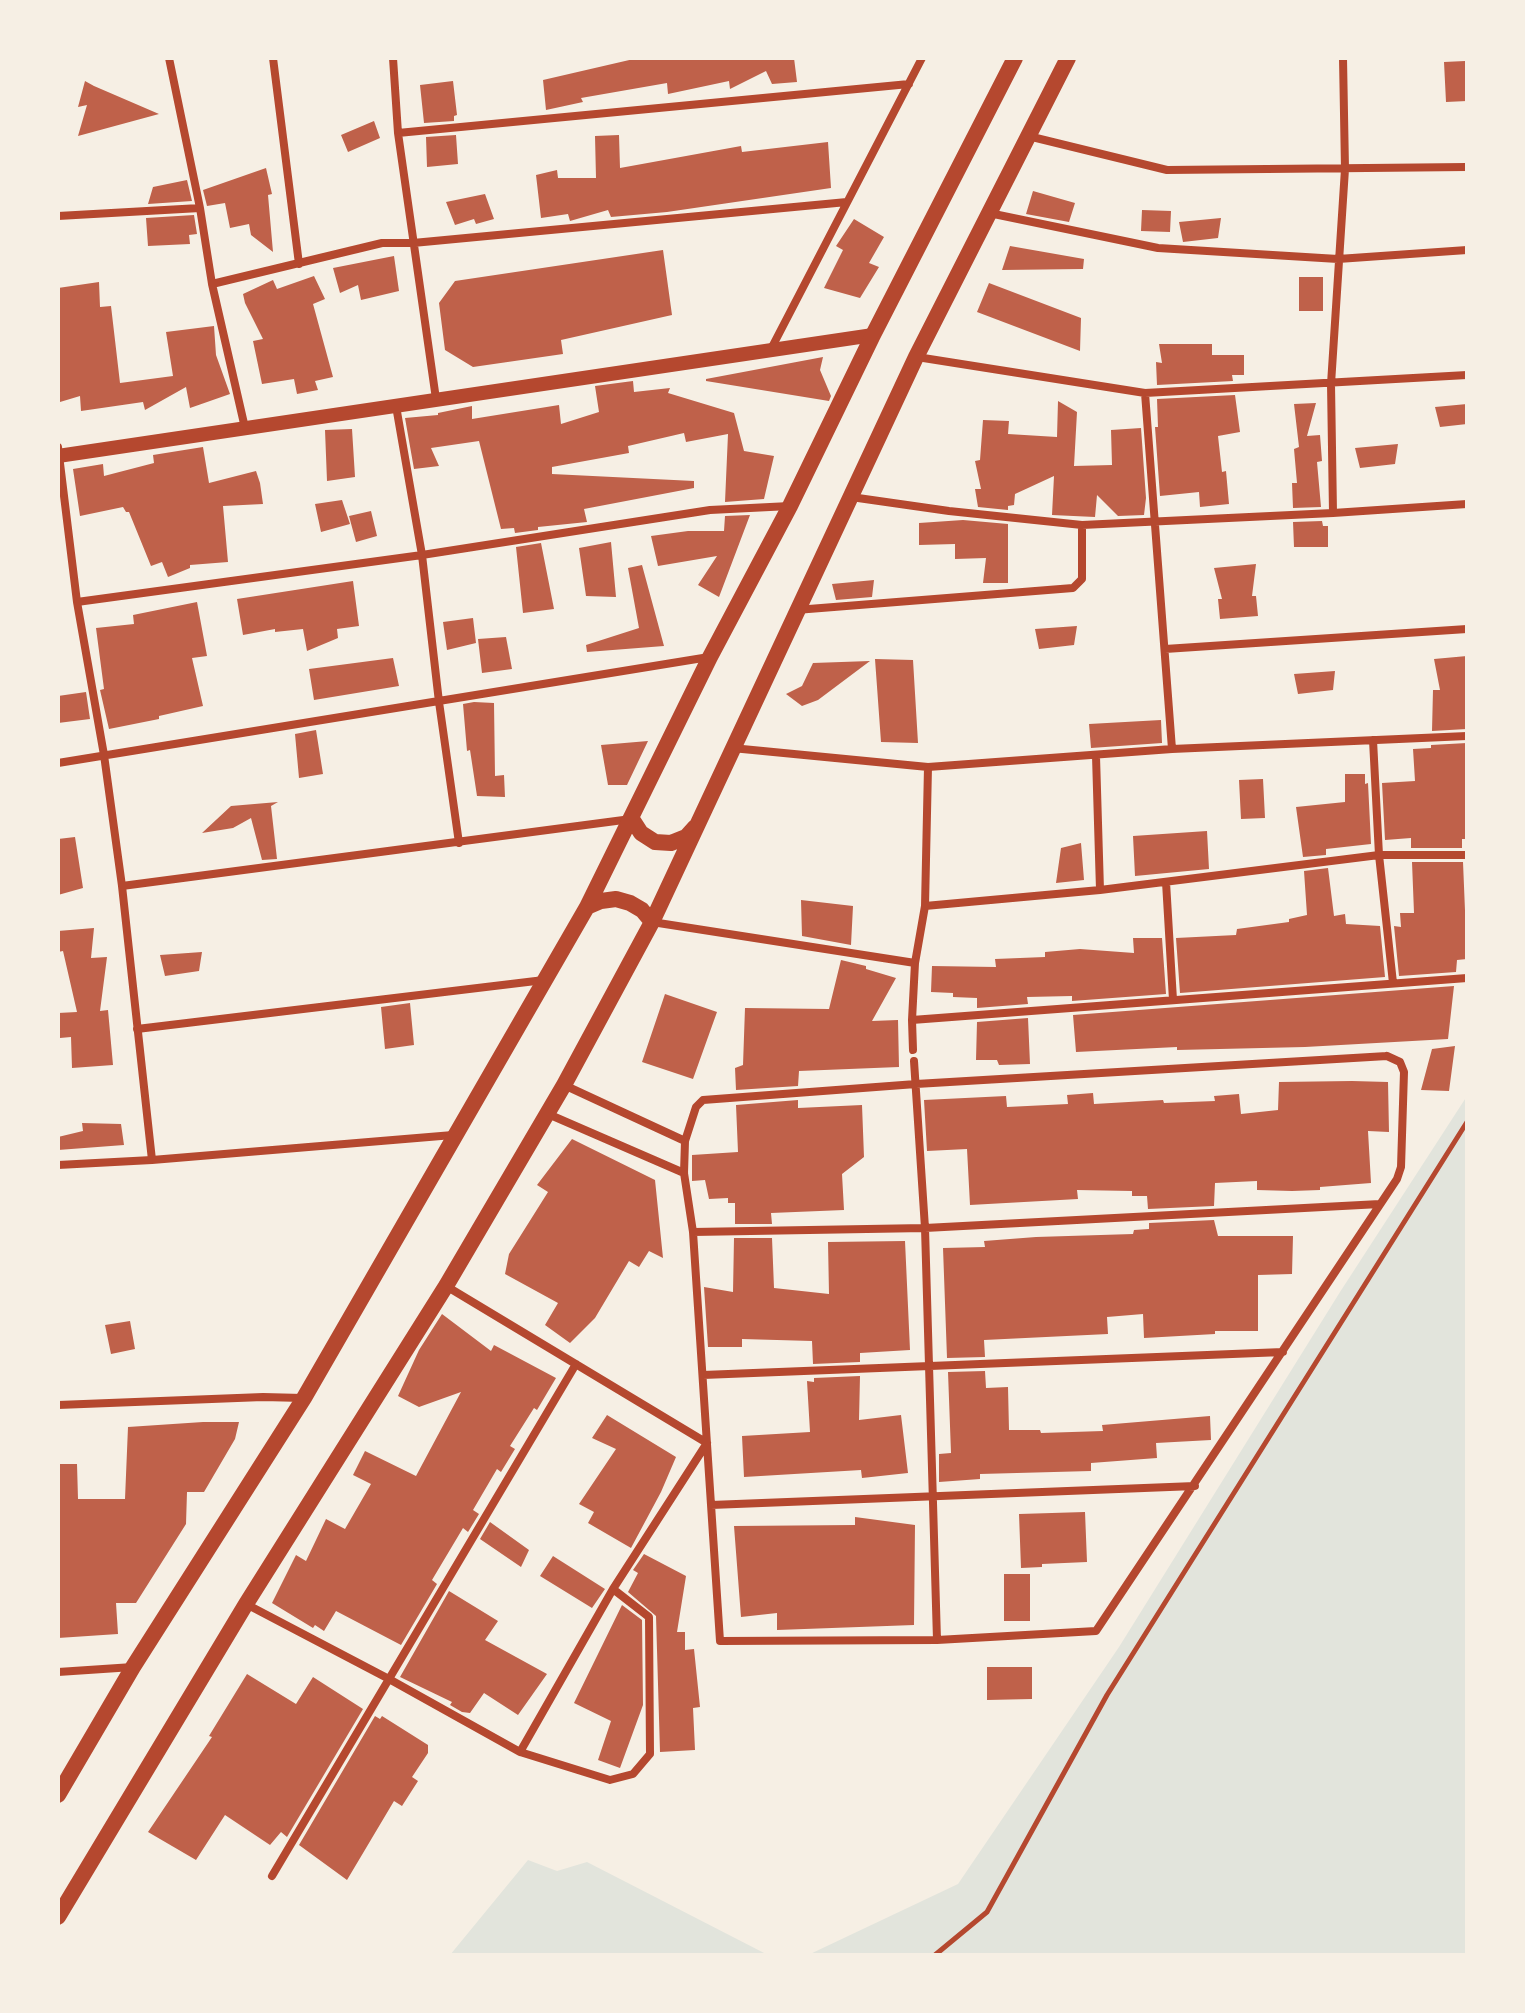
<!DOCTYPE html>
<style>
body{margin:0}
#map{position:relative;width:1525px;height:2013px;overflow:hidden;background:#f6efe4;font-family:"Open Sans",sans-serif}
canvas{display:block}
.frame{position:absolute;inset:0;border:60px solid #f6efe4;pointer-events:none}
</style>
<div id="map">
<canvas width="1525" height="2013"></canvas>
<div class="frame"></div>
</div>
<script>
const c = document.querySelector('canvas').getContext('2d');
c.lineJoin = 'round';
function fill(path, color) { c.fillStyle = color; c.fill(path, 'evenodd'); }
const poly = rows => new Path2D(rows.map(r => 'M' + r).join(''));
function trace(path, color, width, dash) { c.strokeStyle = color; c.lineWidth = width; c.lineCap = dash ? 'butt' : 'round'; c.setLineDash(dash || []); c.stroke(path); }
fill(poly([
 [1467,1096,1467,1955,808,1955,958,1884,1119,1647,1340,1292],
 [528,1860,557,1871,587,1862,768,1955,450,1955]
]), '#e2e4dc');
fill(poly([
 [638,58,794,58,797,82,772,84,766,71,730,89,729,81,668,94,667,83,581,98,583,102,546,110,543,80],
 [1465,61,1467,101,1446,102,1444,62],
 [85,81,94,86,159,114,78,136,87,105,78,107],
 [453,81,457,115,454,116,454,121,424,123,420,85],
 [374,121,380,138,348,152,341,135],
 [456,135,458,164,427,167,426,137],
 [619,135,620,168,741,146,742,152,828,142,831,188,667,212,611,217,608,210,570,221,568,214,541,218,536,175,557,170,558,178,596,178,595,136],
 [266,168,272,194,268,195,273,252,251,235,249,224,230,228,225,203,207,206,203,190],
 [187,180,192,201,148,204,153,187],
 [1033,191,1075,203,1069,222,1026,214],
 [485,194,494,219,476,224,474,219,455,225,446,202],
 [1142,210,1171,211,1170,232,1141,231],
 [194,215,197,234,189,235,190,244,148,246,146,218],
 [1221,218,1218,238,1183,242,1179,222],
 [854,219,884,237,869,263,879,267,860,298,824,288,843,250,836,246],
 [1010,246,1084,259,1083,269,1002,270],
 [663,250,672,315,561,340,563,354,473,367,445,350,439,303,455,281],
 [394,256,399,291,361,300,358,285,340,293,333,268],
 [314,276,325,299,313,304,333,377,315,381,318,390,297,394,294,379,262,384,253,341,263,339,245,303,243,294,273,280,277,289],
 [1299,277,1323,277,1323,311,1299,311],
 [99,282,100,307,111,306,120,383,173,376,166,332,214,326,216,355,230,394,190,408,186,387,145,410,143,402,81,411,80,396,60,402,58,288],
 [989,283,1081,318,1080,351,977,312],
 [1159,344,1212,344,1212,355,1244,355,1244,375,1232,375,1233,381,1157,385,1156,362,1162,363],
 [823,357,820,370,831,396,829,401,706,381,706,379],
 [633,381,634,392,670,388,668,393,734,413,744,451,774,456,764,499,725,502,728,434,686,442,684,433,628,446,629,453,552,467,552,474,694,481,694,488,584,509,587,522,538,527,538,530,515,533,514,528,501,529,479,441,431,448,439,466,414,469,405,418,438,415,438,413,472,406,472,419,559,405,561,424,599,412,595,386],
 [1235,395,1240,432,1218,436,1222,472,1226,471,1229,504,1200,507,1199,492,1160,496,1155,427,1158,427,1157,399],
 [1058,401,1077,412,1074,466,1112,465,1111,430,1141,428,1146,498,1144,515,1118,516,1097,495,1095,517,1052,515,1054,476,1015,494,1014,505,1008,506,1008,510,978,507,975,489,981,489,975,461,980,460,983,420,1009,421,1008,434,1057,437],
 [1316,403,1307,436,1320,435,1322,461,1317,462,1321,507,1293,508,1292,483,1297,483,1294,449,1299,447,1294,404],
 [1467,404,1467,424,1440,427,1435,407],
 [352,429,355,477,327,481,325,430],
 [1398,444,1395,464,1360,468,1355,448],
 [203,447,209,483,256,471,260,483,263,504,223,506,228,562,190,565,190,568,168,577,162,562,151,566,129,512,126,512,123,507,80,516,73,469,103,464,104,476,154,463,153,455],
 [342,500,350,524,321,532,315,504],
 [371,511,377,536,356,542,349,516],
 [750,515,719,597,698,585,717,556,658,566,651,536,688,531,724,531,725,516],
 [963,520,1008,524,1008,583,983,583,986,558,955,559,955,544,919,545,919,523],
 [1322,521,1323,526,1328,526,1328,547,1294,547,1293,522],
 [611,542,616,597,586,596,579,548],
 [541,543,554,609,523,613,516,547],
 [1256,564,1252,596,1256,596,1258,616,1220,619,1218,599,1222,599,1214,568],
 [642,565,664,646,587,652,586,645,639,628,628,568],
 [874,580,872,597,836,600,832,584],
 [353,581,359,626,337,629,338,638,307,651,303,629,275,632,275,629,243,635,237,599],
 [197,602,207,656,192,658,203,706,159,716,159,719,109,729,100,690,104,689,96,628,134,624,133,615],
 [473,618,476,643,447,650,443,622],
 [1077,626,1074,645,1039,649,1035,629],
 [506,637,512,669,482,673,478,639],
 [1467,656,1467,729,1432,731,1433,690,1440,690,1434,659],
 [393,658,399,686,314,700,309,669],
 [875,659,913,660,918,743,881,742],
 [870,661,818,700,802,706,786,694,802,686,813,663],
 [1335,671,1333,690,1298,694,1294,674],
 [86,692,90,719,58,723,58,696],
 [474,702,494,703,495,776,504,775,505,797,477,796,470,750,467,751,463,704],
 [1161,720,1162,743,1091,748,1089,724],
 [316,730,323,774,299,778,295,734],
 [648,741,627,785,608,785,601,745],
 [1467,743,1467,832,1466,839,1462,839,1462,848,1411,848,1411,838,1385,840,1382,783,1415,781,1413,749,1431,748,1431,745],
 [1345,774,1365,774,1365,784,1368,783,1371,844,1326,849,1326,855,1303,857,1296,807,1345,802],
 [1263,779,1265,818,1241,819,1239,780],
 [278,802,271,806,277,859,262,860,251,818,233,828,202,833,231,806],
 [1207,831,1209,869,1135,876,1133,836],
 [75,837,83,888,58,895,58,839],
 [1081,843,1084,880,1056,883,1061,848],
 [1412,862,1463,862,1467,959,1457,960,1456,972,1399,976,1394,926,1401,927,1400,913,1414,913],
 [1328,868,1334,916,1345,914,1346,924,1380,926,1385,977,1180,993,1176,938,1236,935,1237,929,1289,922,1289,919,1307,915,1304,871],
 [801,900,853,906,851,945,802,936],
 [94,928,91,958,107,957,100,1011,108,1010,113,1065,72,1068,71,1037,60,1038,58,1013,77,1012,63,951,58,952,58,931],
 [1133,938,1162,938,1166,994,1072,1001,1072,996,1027,997,1028,1004,977,1008,977,998,953,997,953,993,931,992,932,966,996,967,995,959,1045,957,1045,952,1080,949,1134,953],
 [202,952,199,971,165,976,160,955],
 [841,960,866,966,866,969,896,978,872,1021,898,1020,899,1067,799,1071,798,1086,736,1090,735,1068,743,1065,745,1008,829,1009],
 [1454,986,1448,1039,1305,1047,1177,1050,1177,1047,1076,1052,1073,1015],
 [665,994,717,1012,693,1079,642,1062],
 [410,1003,414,1045,385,1049,381,1007],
 [1028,1018,1030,1064,999,1065,997,1060,976,1060,977,1022],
 [1455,1046,1449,1091,1421,1090,1432,1049],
 [1352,1081,1388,1082,1389,1132,1368,1131,1371,1183,1320,1187,1320,1190,1292,1191,1257,1190,1257,1181,1215,1183,1214,1206,1148,1209,1147,1196,1132,1196,1132,1191,1077,1190,1078,1199,970,1205,967,1149,927,1151,924,1100,1006,1096,1007,1107,1068,1104,1067,1095,1093,1093,1094,1104,1163,1100,1164,1103,1215,1101,1214,1096,1239,1094,1241,1114,1278,1110,1279,1082],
 [798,1100,798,1108,862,1105,864,1157,842,1174,844,1210,771,1213,772,1224,735,1224,735,1203,728,1203,728,1198,709,1199,705,1180,692,1181,692,1155,738,1152,736,1105],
 [82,1123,121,1124,124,1145,58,1150,58,1137,83,1131],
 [572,1139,655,1180,663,1258,649,1251,639,1267,629,1261,595,1318,570,1343,545,1325,558,1303,505,1274,509,1254,548,1192,537,1185],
 [1214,1220,1218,1236,1293,1236,1292,1274,1258,1275,1258,1331,1215,1331,1215,1334,1144,1338,1143,1314,1107,1317,1108,1334,984,1340,985,1357,947,1358,943,1248,985,1247,984,1241,1036,1237,1133,1234,1134,1230,1149,1229,1149,1223],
 [734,1238,772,1238,774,1288,829,1294,828,1242,905,1241,910,1350,860,1353,860,1362,813,1364,812,1341,742,1339,742,1347,708,1347,704,1287,733,1292],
 [442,1314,491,1351,494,1345,556,1378,537,1410,534,1408,510,1446,515,1449,501,1472,497,1469,473,1510,479,1514,468,1532,463,1528,432,1580,437,1584,401,1645,336,1611,324,1631,315,1625,313,1628,272,1603,296,1555,306,1561,326,1519,345,1529,371,1484,353,1475,365,1451,416,1476,461,1392,419,1407,398,1396,419,1350],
 [130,1321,135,1349,111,1354,105,1325],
 [985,1371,986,1388,1008,1387,1009,1430,1040,1430,1041,1433,1103,1431,1102,1425,1210,1416,1211,1440,1156,1443,1157,1458,1091,1463,1091,1471,980,1474,980,1479,939,1482,939,1454,951,1453,948,1372],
 [860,1376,859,1420,901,1415,908,1473,862,1478,861,1470,744,1477,742,1436,810,1432,807,1381,814,1382,814,1378],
 [607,1415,676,1457,661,1492,631,1548,588,1523,594,1512,579,1504,616,1449,592,1438],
 [203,1422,239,1422,235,1439,204,1492,187,1492,186,1524,136,1603,116,1603,118,1634,58,1638,58,1464,77,1464,78,1499,125,1499,128,1427],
 [1085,1512,1087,1562,1042,1564,1042,1567,1021,1568,1019,1514],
 [855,1517,915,1525,914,1625,777,1630,777,1613,741,1617,734,1526,855,1525],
 [490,1522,529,1550,521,1567,480,1539],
 [644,1554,686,1576,677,1632,685,1632,685,1650,694,1649,700,1707,693,1708,695,1750,660,1752,656,1616,628,1592,638,1573,633,1570],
 [553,1556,605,1589,592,1608,540,1576],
 [1004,1574,1030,1574,1030,1621,1004,1621],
 [449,1591,498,1621,485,1640,547,1674,518,1715,484,1693,470,1713,462,1712,450,1705,452,1702,400,1677],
 [622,1605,642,1620,643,1705,620,1768,598,1760,611,1721,574,1703],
 [987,1667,1032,1667,1032,1699,987,1700],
 [247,1674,296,1704,313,1677,363,1709,287,1837,281,1832,270,1845,225,1815,196,1860,148,1832,212,1737,209,1736],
 [375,1716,380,1719,382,1716,428,1745,428,1753,412,1777,418,1781,402,1806,394,1801,347,1880,299,1845]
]), '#bf614a');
trace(poly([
 [935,1955,987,1912,1107,1695,1467,1122]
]), '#b5482f', 5);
trace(poly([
 [169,58,200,208,212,284,245,428],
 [273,58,299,264],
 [393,58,398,133,436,399],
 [398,133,909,84],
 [1028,136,1167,170,1467,167],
 [989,213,1158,248,1338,259,1467,250],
 [58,216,200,208],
 [212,284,382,243,413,243,847,202],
 [771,349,922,58],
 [917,357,1145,393,1467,375],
 [1145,393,1172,749],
 [396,406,422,555,439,702,459,843],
 [58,447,77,602,104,755,122,886,152,1160],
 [851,497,949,511,1082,525,1333,513,1467,504],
 [1333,513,1331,384,1345,169,1343,58],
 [77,602,422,555,710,510,790,506],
 [796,610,1073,588,1082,579,1082,525],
 [1165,649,1467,629],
 [1373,740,1379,855,1393,983],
 [732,748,928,767,1172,749,1467,736],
 [1096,756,1100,890],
 [58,763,709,657],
 [1166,882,1173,1000],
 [122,886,631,819],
 [925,906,1100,890,1379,855,1467,855],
 [652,922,915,963],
 [912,1020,1467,978],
 [137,1029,544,980],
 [913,1050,912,1020,915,963,925,906,928,767],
 [1387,1056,1400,1062,1404,1072,1401,1167,1397,1179,1096,1631,937,1640,720,1641,693,1232,684,1173,685,1141,696,1107,703,1100,916,1084,1387,1056],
 [914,1061,925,1228,937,1640],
 [564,1085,685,1141],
 [548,1114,684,1173],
 [58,1165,152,1160,453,1135],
 [693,1232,925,1228,1380,1204],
 [446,1286,707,1443,613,1589,520,1752],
 [703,1375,1283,1352],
 [58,1405,263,1397,303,1398],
 [711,1505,1195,1486],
 [246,1604,389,1679,520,1752,610,1780,633,1774,650,1754,649,1617,613,1589],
 [58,1672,133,1667],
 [272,1876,576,1364]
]), '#b5482f', 8);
trace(poly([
 [58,456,873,335]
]), '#b5482f', 14);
trace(poly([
 [632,819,641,833,655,842,671,843,686,837,695,827],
 [587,907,601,901,616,899,630,903,642,910,652,922],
 [58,1795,133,1667,304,1398,587,907,710,657,790,506,873,335,1015,58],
 [58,1917,246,1604,446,1286,564,1085,652,922,916,357,1068,58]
]), '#b5482f', 16);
</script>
